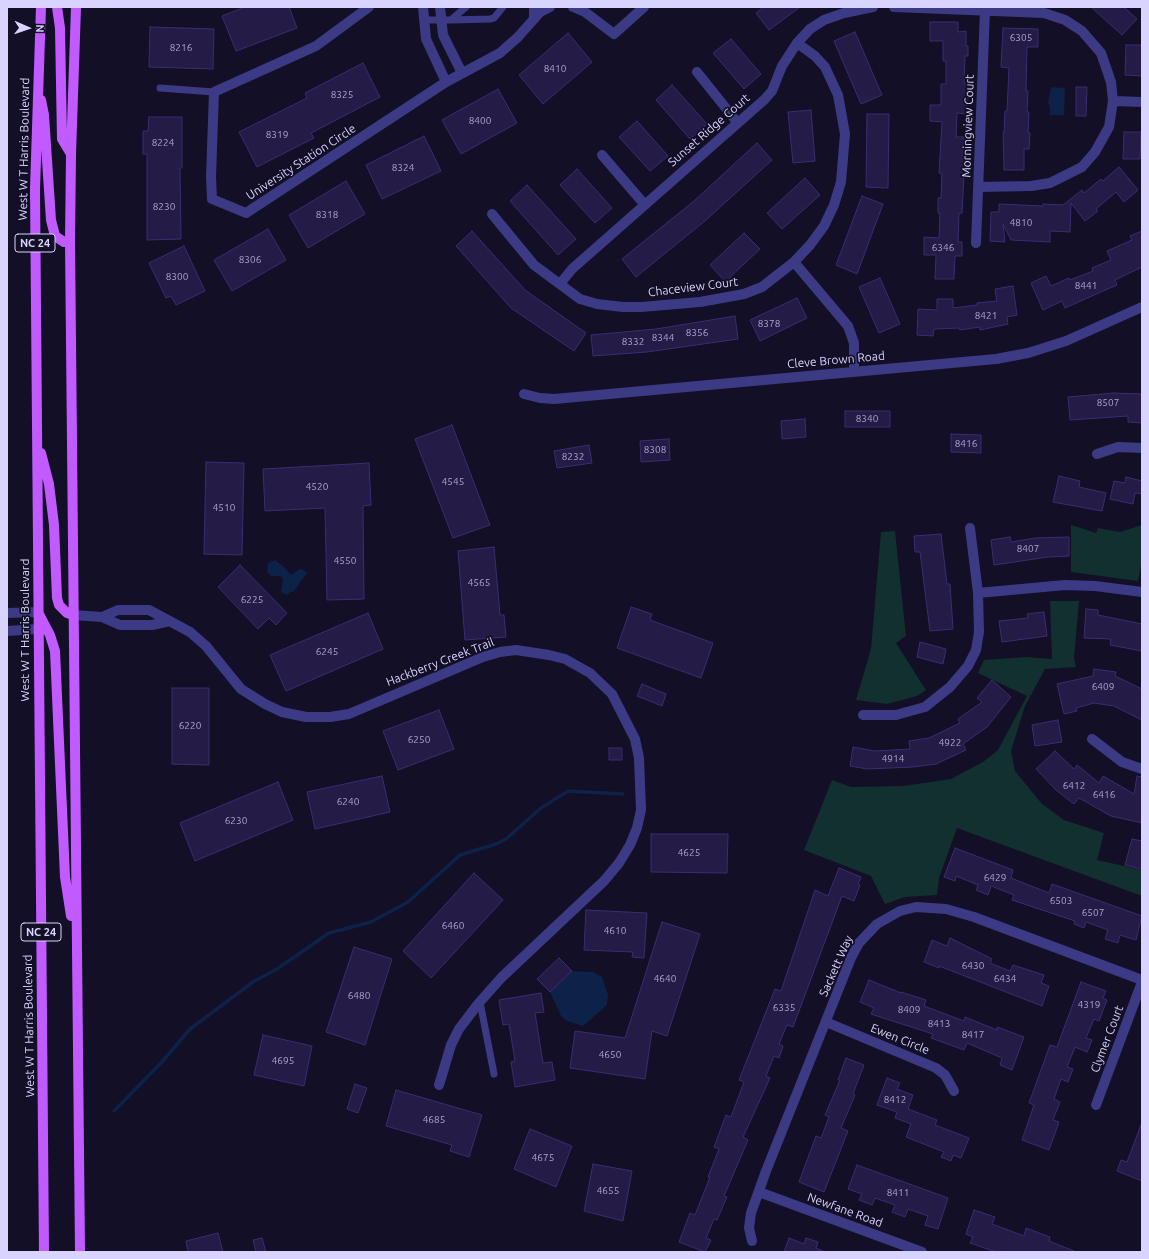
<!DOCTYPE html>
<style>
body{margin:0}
#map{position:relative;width:1149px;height:1259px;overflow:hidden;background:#130f26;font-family:Ubuntu,sans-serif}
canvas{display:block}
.frame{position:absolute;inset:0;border:8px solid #d9d4ff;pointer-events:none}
.north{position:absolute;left:8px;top:8px;width:40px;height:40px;-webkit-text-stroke:3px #130f26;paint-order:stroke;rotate:92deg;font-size:11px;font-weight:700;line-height:16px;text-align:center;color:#d9d4ff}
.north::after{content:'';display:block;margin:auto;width:14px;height:18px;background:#d9d4ff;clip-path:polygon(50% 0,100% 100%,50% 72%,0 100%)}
</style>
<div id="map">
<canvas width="1149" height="1259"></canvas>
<div class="frame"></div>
<div class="north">N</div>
</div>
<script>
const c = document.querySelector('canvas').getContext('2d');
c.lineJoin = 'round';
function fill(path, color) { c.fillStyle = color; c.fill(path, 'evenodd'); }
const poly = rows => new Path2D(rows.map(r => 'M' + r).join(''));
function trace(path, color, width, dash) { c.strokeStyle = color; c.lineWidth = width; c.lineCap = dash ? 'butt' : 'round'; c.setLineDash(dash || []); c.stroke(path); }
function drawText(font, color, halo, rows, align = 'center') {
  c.font = font + ' Ubuntu,sans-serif'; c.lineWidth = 3.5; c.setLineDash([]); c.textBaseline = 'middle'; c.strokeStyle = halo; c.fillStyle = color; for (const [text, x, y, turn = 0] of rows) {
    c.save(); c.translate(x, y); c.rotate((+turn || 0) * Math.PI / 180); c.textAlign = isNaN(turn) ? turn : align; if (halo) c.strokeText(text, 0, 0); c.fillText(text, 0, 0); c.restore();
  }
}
fill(poly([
 [1071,525,1096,533,1098,528,1120,532,1142,525,1142,560,1138,581,1071,572],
 [895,531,906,636,896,643,926,690,917,696,887,704,856,700,871,649,881,532],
 [1050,601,1079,601,1074,658,1076,667,1045,669,1025,706,1011,751,1015,771,1042,804,1064,820,1104,833,1097,860,1142,870,1142,896,957,828,939,878,937,895,905,897,885,904,871,876,804,850,832,780,851,787,903,786,951,779,983,762,998,750,1027,696,978,673,984,660,1026,657,1052,659]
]), '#12302f');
fill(poly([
 [1051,87,1065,88,1064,115,1050,115,1050,108,1048,103],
 [275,560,284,567,291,575,300,569,302,569,307,573,293,592,292,591,287,595,281,592,283,579,280,576,271,576,267,572,268,563],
 [572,971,593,972,602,977,608,995,607,1005,583,1026,567,1021,561,1016,550,992]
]), '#0c2248');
trace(poly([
 [114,1111,161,1063,190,1029,253,982,277,969,329,933,371,922,408,902,460,855,496,844,506,839,541,808,568,791,623,794]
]), '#0c2248', 3.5);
const building = poly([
 [245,7,289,7,297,28,236,51,222,16,245,7],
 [764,7,800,7,769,30,756,13,764,7],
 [1091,7,1124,7,1137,19,1122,35,1091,7],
 [930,22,958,22,958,32,966,31,966,46,968,46,968,56,965,56,964,84,968,85,966,114,957,113,956,137,964,137,963,157,965,157,962,213,959,213,958,242,962,242,962,256,955,256,954,279,935,279,936,255,924,255,924,237,939,238,940,213,938,213,938,198,941,198,942,174,939,173,942,122,930,121,930,105,941,105,941,84,946,84,946,61,943,61,943,41,930,41,930,22],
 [150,27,214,29,213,69,149,67,150,27],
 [1003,28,1038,29,1038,47,1027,47,1026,91,1028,91,1027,112,1029,112,1028,133,1030,133,1029,149,1024,149,1024,170,1004,170,1003,132,1004,132,1005,111,1007,111,1009,68,1001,67,1003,28],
 [855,32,882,95,861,104,834,41,855,32],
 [568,33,592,62,543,104,519,75,568,33],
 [731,39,761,74,744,89,713,53,731,39],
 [1126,45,1142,45,1142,76,1125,75,1126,45],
 [363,63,380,97,311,133,314,138,257,167,239,132,307,98,305,93,363,63],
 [672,85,707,124,690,139,656,100,672,85],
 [1076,87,1087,87,1086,116,1076,116,1076,87],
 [498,89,517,123,461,154,442,120,498,89],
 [811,110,815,161,793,163,788,112,811,110],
 [867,114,889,114,888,188,866,187,867,114],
 [149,117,182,117,182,168,180,168,181,239,147,240,147,154,143,154,143,131,148,131,149,117],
 [637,121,668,156,650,171,619,137,637,121],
 [1124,132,1141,132,1140,159,1123,159,1124,132],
 [424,136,441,171,382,199,366,165,424,136],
 [757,143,772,160,706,220,636,277,622,259,694,201,757,143],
 [1119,167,1138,190,1124,202,1116,192,1096,209,1098,211,1085,221,1071,203,1070,232,1050,231,1050,242,1011,240,1003,224,1005,242,990,241,991,212,999,212,999,204,1043,206,1043,204,1063,205,1082,190,1084,193,1101,179,1103,181,1119,167],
 [577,169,612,208,595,223,560,185,577,169],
 [805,178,820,195,782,229,767,213,805,178],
 [346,181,365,214,308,248,289,215,346,181],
 [527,185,576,239,558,255,510,201,527,185],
 [862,196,883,204,857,274,836,265,862,196],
 [268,229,286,260,232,291,214,260,268,229],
 [472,231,525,290,586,333,574,351,511,308,456,246,472,231],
 [1142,231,1142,267,1115,280,1117,285,1103,291,1065,308,1062,301,1043,310,1031,283,1046,276,1051,286,1069,278,1070,280,1093,271,1092,268,1111,260,1107,251,1132,240,1130,236,1142,231],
 [744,233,760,249,730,277,731,288,710,265,744,233],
 [184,246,205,291,176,305,171,296,166,298,149,263,184,246],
 [880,278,900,324,879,333,859,287,880,278],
 [1013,286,1017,315,1007,317,1008,324,980,330,980,327,960,330,959,328,934,329,933,336,917,335,918,309,937,310,937,299,953,299,953,308,977,305,977,303,997,301,995,289,1013,286],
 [797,298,807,318,760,341,750,320,797,298],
 [735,316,738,339,647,352,593,356,591,335,656,329,735,316],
 [1114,393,1142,394,1142,423,1128,422,1128,416,1070,420,1068,397,1114,393],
 [845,411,890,411,890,427,845,427,845,411],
 [805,419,806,437,782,439,781,421,805,419],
 [452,425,490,525,453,538,415,439,452,425],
 [951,434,981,435,981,453,951,452,951,434],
 [669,439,670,460,641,462,640,441,669,439],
 [589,445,592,463,557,468,554,451,589,445],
 [206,462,244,463,242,555,204,554,206,462],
 [369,463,371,505,363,506,364,599,327,600,325,508,265,511,263,469,369,463],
 [1059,476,1080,481,1079,487,1106,493,1102,511,1053,502,1059,476],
 [1126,477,1142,481,1142,494,1135,493,1133,504,1110,499,1114,481,1125,483,1126,477],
 [941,534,947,584,950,584,953,629,930,631,920,552,915,552,914,536,941,534],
 [1010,537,1011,542,1035,538,1069,537,1069,556,1048,557,994,565,991,540,1010,537],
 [494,547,500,615,504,615,506,637,465,640,458,551,494,547],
 [240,565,287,613,276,625,269,618,258,629,218,587,240,565],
 [631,607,652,614,650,620,713,643,701,678,617,648,631,607],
 [1086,609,1098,610,1098,615,1142,624,1142,651,1110,645,1111,639,1084,638,1086,609],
 [1044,612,1047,636,1002,642,999,621,1028,618,1027,614,1044,612],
 [368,613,383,649,286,691,270,655,368,613],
 [920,642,946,649,943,664,917,657,920,642],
 [1094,669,1116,672,1115,676,1142,689,1142,720,1114,706,1094,703,1076,708,1077,711,1064,714,1057,684,1093,676,1094,669],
 [992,680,1011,697,987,727,963,744,966,750,936,764,913,767,867,769,850,766,853,747,875,751,910,749,909,741,929,738,960,723,958,719,982,702,977,698,992,680],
 [642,684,666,694,662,706,637,696,642,684],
 [172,688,209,688,209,765,172,764,172,688],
 [439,710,454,749,398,770,383,731,439,710],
 [1058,720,1062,742,1035,746,1032,725,1058,720],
 [609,748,622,748,622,760,609,760,609,748],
 [1055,751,1074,769,1077,765,1099,783,1103,776,1134,794,1137,776,1142,777,1142,823,1111,816,1079,798,1074,804,1056,790,1036,769,1055,751],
 [382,776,390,812,315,829,307,792,382,776],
 [278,782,293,820,195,861,180,823,278,782],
 [651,834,728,834,727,873,651,872,651,834],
 [1132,839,1142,841,1142,869,1125,865,1132,839],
 [955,848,1013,870,1011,878,1049,893,1052,884,1142,916,1136,940,1120,935,1118,943,1105,939,1108,930,1086,922,1084,928,1074,924,1075,921,1012,900,1014,895,991,886,988,895,976,890,978,885,956,876,955,881,944,877,955,848],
 [839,868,861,877,858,884,860,885,854,901,842,896,793,1027,787,1025,779,1044,783,1046,779,1058,774,1056,766,1076,770,1078,743,1137,748,1140,724,1196,727,1197,717,1220,714,1219,706,1238,711,1240,705,1252,679,1242,690,1213,695,1215,710,1177,708,1177,719,1149,714,1147,726,1115,731,1117,744,1082,739,1080,775,989,781,991,815,890,828,896,839,868],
 [474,873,503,900,431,978,403,951,474,873],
 [586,910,647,913,644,958,632,957,633,952,584,950,586,910],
 [662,922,700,934,667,1036,652,1031,645,1079,570,1068,575,1031,625,1038,662,922],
 [950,938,992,959,990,963,1010,971,1013,965,1044,975,1041,983,1049,986,1042,1006,939,966,939,968,924,962,932,940,947,946,950,938],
 [354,947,392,959,365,1045,326,1032,354,947],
 [559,958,572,971,550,992,537,979,559,958],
 [869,980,901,993,901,992,926,1000,924,1006,964,1021,965,1017,997,1030,997,1027,1024,1037,1012,1070,1000,1065,1002,1058,967,1043,964,1050,931,1038,933,1034,871,1014,874,1008,860,1002,869,980],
 [1081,982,1106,991,1103,998,1107,1000,1099,1021,1094,1019,1086,1038,1092,1040,1087,1052,1075,1047,1067,1067,1073,1069,1068,1082,1061,1079,1054,1099,1060,1102,1053,1120,1059,1122,1049,1150,1022,1140,1034,1105,1029,1103,1050,1045,1057,1047,1081,982],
 [541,993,544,1012,535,1013,543,1063,552,1062,555,1080,515,1087,511,1062,515,1061,509,1024,503,1025,499,1000,541,993],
 [263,1035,312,1046,304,1086,254,1075,263,1035],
 [846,1058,864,1065,853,1094,855,1095,841,1128,848,1131,824,1192,799,1182,816,1136,821,1138,829,1117,825,1115,840,1080,838,1080,846,1058],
 [887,1078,900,1083,897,1089,913,1095,908,1109,937,1120,935,1125,969,1138,961,1158,953,1155,951,1161,941,1157,944,1152,906,1137,911,1124,895,1118,897,1112,877,1105,887,1078],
 [355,1084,367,1088,358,1113,347,1109,355,1084],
 [396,1090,482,1115,469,1157,450,1151,452,1145,386,1126,396,1090],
 [1141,1125,1142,1126,1142,1181,1117,1171,1121,1160,1127,1162,1141,1125],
 [530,1129,572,1146,556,1187,514,1169,530,1129],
 [593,1164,632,1171,623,1221,584,1211,593,1164],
 [857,1165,948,1198,938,1229,925,1225,928,1216,908,1209,905,1217,892,1212,895,1205,875,1198,872,1205,859,1200,862,1194,848,1189,857,1165],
 [974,1210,995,1217,992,1224,1024,1236,1026,1228,1050,1237,1049,1241,1074,1251,1074,1252,996,1252,970,1243,973,1237,966,1234,974,1210],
 [218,1233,223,1252,188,1252,186,1241,218,1233],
 [262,1238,266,1252,256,1252,253,1240,262,1238],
 [789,1238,804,1244,806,1238,818,1242,816,1248,823,1251,823,1252,784,1252,789,1238]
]);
fill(building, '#241b47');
trace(building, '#3b2d73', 1);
trace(poly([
 [423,20,451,20,466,7],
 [451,20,490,19,494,18,503,7],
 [160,88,214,92],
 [480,1002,494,1074]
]), '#3d3a85', 7);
trace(poly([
 [369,7,316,46,214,92,211,177,212,199,246,213,446,82,500,53,518,37,534,19,534,7],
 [423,7,426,39,446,82],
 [440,7,443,35,462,73],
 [573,7,585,12,614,34,644,7],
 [894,7,1044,13,1065,20,1082,31,1101,53,1111,82,1113,101,1109,127,1095,152,1082,167,1050,183,1031,186,979,187],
 [534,19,540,12,550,7],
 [697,72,737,122],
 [1113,101,1142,102],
 [602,155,645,205],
 [492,214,534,265,580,299,597,304,623,307,641,307,700,302,744,294,762,287,794,262,810,245,824,226,834,205,841,182,845,134,838,95,825,67,815,56,797,43],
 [976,243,985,10],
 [794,262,848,326,854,343,854,371],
 [560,284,572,269,764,100,772,91,782,66,797,43,810,29,824,20,844,13,873,7],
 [524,394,540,398,554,399,996,359,1028,353,1066,341,1142,307],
 [1097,454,1118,447,1142,448],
 [978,593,1065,585,1095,586,1142,592],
 [7,613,38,612],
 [73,615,102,617,118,610,149,610,190,632,206,646,241,689,265,704,282,712,306,717,330,717,349,714,483,657,500,652,516,650,549,655,565,659,590,673,612,694,635,739,639,758,641,810,637,828,630,845,619,863,604,881,501,978,478,1004,459,1029,451,1045,439,1085],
 [102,617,120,625,152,625,170,621],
 [7,631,38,629],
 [863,715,896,715,925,707,950,687,968,666,976,650,979,632,978,593,970,528],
 [1092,739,1122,762,1142,769],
 [826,1022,936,1068,945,1075,954,1091],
 [1096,1105,1142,982],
 [759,1192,922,1252],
 [752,1241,749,1228,751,1213,766,1171,851,958,859,943,877,924,900,911,916,907,946,909,974,917,1142,980]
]), '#3d3a85', 10);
trace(poly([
 [41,7,35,189,44,1252],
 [57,7,60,28,62,139,71,154],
 [76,7,71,154,70,241,80,1252],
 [41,100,44,115,51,220,55,236,64,242,70,241],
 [41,453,49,484,54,525,57,598,59,605,67,613,73,615],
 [39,614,50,635,55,651,65,877,71,916]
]), '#c25bff', 10);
drawText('10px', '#aca6d1', null, [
 ["6305",1021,38],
 ["8216",181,48],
 ["8410",555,69],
 ["8325",342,95],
 ["8400",480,121],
 ["8319",277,135],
 ["8224",163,143],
 ["8324",403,168],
 ["8230",164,207],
 ["8318",327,215],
 ["4810",1021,223],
 ["6346",943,248],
 ["8306",250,260],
 ["8300",177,277],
 ["8441",1086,286],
 ["8421",986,316],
 ["8378",769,324],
 ["8356",697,333],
 ["8344",663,338],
 ["8332",633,342],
 ["8507",1108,403],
 ["8340",867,419],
 ["8416",966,444],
 ["8308",655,450],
 ["8232",573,457],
 ["4545",453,482],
 ["4520",317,487],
 ["4510",224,508],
 ["8407",1028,549],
 ["4550",345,561],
 ["4565",479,583],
 ["6225",252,600],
 ["6245",327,652],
 ["6409",1103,687],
 ["6220",190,726],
 ["6250",419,740],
 ["4922",950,743],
 ["4914",893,759],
 ["6412",1074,786],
 ["6416",1104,795],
 ["6240",348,802],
 ["6230",236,821],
 ["4625",689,853],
 ["6429",995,878],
 ["6503",1061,901],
 ["6507",1093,913],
 ["6460",453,926],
 ["4610",615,931],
 ["6430",973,966],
 ["4640",665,979],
 ["6434",1005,979],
 ["6480",359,996],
 ["4319",1089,1005],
 ["6335",784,1008],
 ["8409",909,1010],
 ["8413",939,1024],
 ["8417",973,1035],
 ["4650",610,1055],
 ["4695",283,1061],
 ["8412",895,1100],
 ["4685",434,1120],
 ["4675",543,1158],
 ["4655",608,1191],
 ["8411",898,1193]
]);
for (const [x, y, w] of [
 [35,243,40],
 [41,932,40]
]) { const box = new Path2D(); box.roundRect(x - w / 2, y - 9, w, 18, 3); c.fillStyle = '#130f26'; c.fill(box); trace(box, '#d9d4ff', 1); }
drawText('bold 11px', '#d9d4ff', null, [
 ["NC 24",35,243],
 ["NC 24",41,932]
]);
drawText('12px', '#d9d4ff', '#130f26', [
 ["Morningview Court",968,126,-88],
 ["Sunset Ridge Court",709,130,-41],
 ["West W T Harris Boulevard",24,149,-89],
 ["University Station Circle",301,162,-33],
 ["Chaceview Court",693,287,-7],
 ["Cleve Brown Road",836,360,-5],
 ["West W T Harris Boulevard",25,630,-90],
 ["Hackberry Creek Trail",440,662,-21],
 ["Sackett Way",836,966,-66],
 ["West W T Harris Boulevard",29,1026,-91],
 ["Ewen Circle",900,1039,22],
 ["Clymer Court",1107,1039,-69],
 ["Newfane Road",845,1210,20]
]);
</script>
